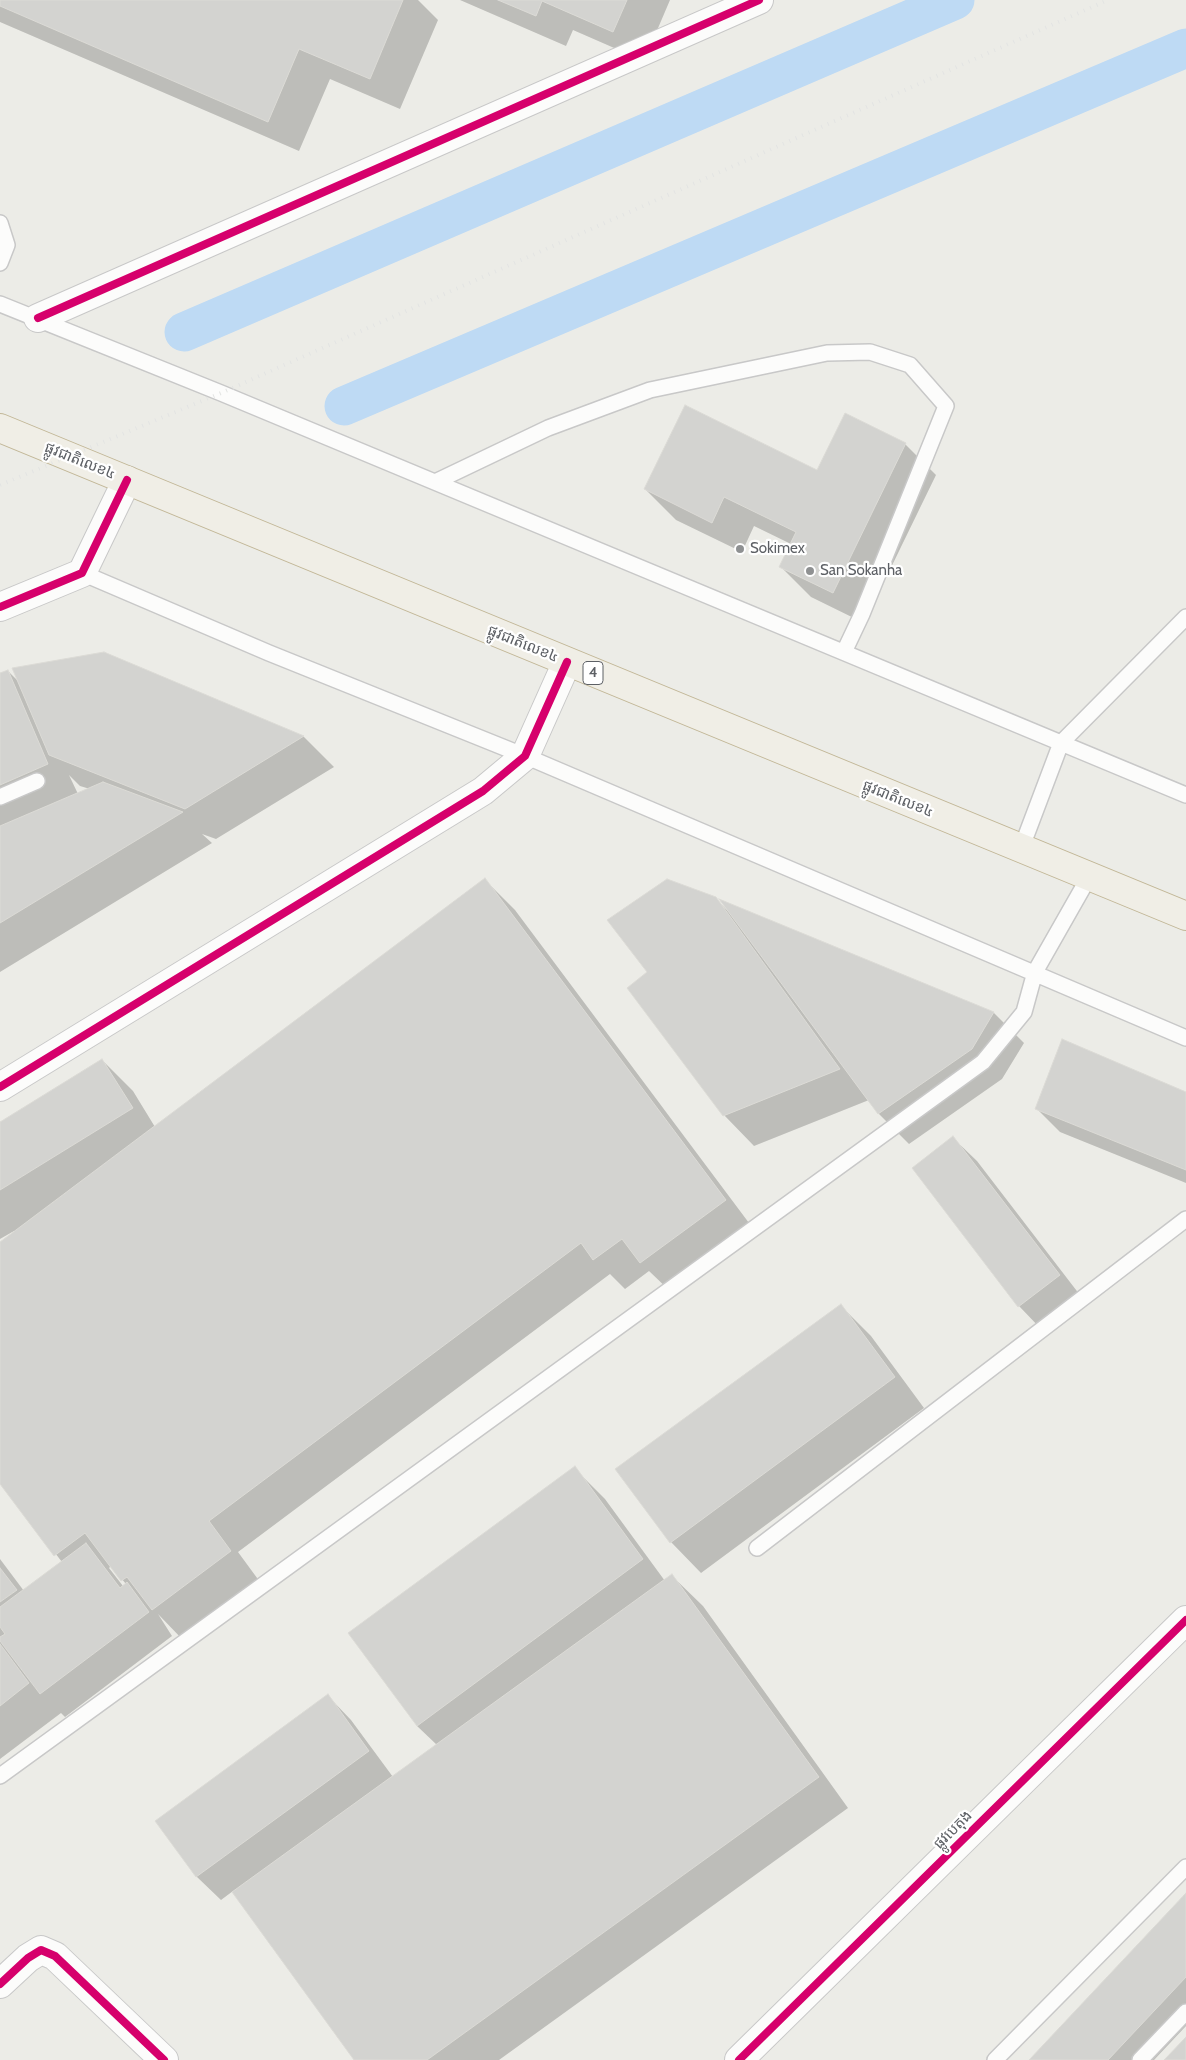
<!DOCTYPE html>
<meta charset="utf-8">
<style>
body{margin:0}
canvas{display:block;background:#ecece7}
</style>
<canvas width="1186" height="2060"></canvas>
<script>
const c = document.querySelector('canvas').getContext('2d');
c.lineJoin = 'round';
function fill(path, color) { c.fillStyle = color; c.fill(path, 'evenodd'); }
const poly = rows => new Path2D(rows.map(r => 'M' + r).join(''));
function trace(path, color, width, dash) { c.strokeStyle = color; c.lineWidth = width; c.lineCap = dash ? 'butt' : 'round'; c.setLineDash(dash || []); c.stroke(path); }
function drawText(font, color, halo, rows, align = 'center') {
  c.font = font + ' Cabin,"Noto Sans Khmer",sans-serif'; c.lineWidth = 4.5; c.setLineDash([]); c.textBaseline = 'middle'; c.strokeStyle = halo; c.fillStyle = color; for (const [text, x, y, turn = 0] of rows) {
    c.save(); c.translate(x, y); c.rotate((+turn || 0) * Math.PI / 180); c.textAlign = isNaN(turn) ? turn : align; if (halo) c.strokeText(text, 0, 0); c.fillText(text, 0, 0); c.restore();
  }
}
fill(poly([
 [0,0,418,0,438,20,400,109,330,79,299,151,0,22],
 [460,0,670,0,644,61,573,30,566,46],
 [905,444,936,475,864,623,811,597,780,566,791,544,754,526,742,552,676,520,645,489,818,471],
 [104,654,304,737,334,767,216,839,202,834,212,843,0,972,0,674,8,671,20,683],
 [69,775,80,786,90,789,78,794],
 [485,880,515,910,755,1231,672,1293,649,1271,625,1289,610,1274,238,1552,260,1582,183,1640,158,1614,172,1636,65,1717,61,1713,0,1759,0,1559,24,1591,62,1562,0,1482,0,1243,15,1232,14,1231,0,1239,0,1123,102,1060,133,1091,155,1127],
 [111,1566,126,1584,123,1586,109,1568],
 [715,898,728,911,994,1013,1024,1043,1002,1079,909,1144,879,1114,869,1100,754,1146,724,1115,648,972],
 [1186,1093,1186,1183,1060,1132,1036,1108],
 [953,1138,977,1161,1083,1299,1042,1330,1019,1306],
 [841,1306,871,1336,924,1408,701,1573,671,1542],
 [574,1468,605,1499,665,1581,672,1576,703,1606,848,1808,499,2060,355,2060,233,1891,221,1900,197,1877,156,1821,328,1696,351,1720,393,1777,437,1745,417,1726],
 [1186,1895,1186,2026,1154,2060,1030,2060]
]), '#0003');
trace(poly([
 [184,332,955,0],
 [344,406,1186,48]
]), '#bedaf4', 39);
const building = poly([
 [0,0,403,0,370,79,299,49,268,122,0,6,0,0],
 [498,0,627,0,613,32,542,1,536,16,498,0],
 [685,405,817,470,845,413,906,443,833,593,779,567,796,532,724,497,712,523,644,489,685,405],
 [104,652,304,736,185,809,49,755,12,668,104,652],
 [8,670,48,764,0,785,0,673,8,670],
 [103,782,183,812,0,923,0,826,103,782],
 [485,878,726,1200,640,1263,622,1239,593,1260,581,1243,209,1521,231,1551,152,1610,127,1577,121,1581,85,1533,54,1556,0,1484,0,1242,485,878],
 [667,879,716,897,840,1069,723,1116,627,988,647,972,607,920,667,879],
 [719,899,994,1012,972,1049,878,1114,719,899],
 [1062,1039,1186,1092,1186,1170,1035,1109,1062,1039],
 [102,1059,133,1108,0,1190,0,1122,102,1059],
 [953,1136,1060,1275,1018,1307,912,1168,953,1136],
 [841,1304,895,1377,670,1543,615,1469,841,1304],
 [575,1466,643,1559,417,1726,348,1633,575,1466],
 [86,1543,120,1588,127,1582,149,1612,40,1694,0,1641,0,1637,5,1634,0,1627,0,1607,86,1543],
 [0,1568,17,1590,0,1602,0,1568],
 [672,1574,819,1777,427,2060,354,2060,232,1892,672,1574],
 [0,1644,29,1683,0,1706,0,1644],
 [328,1694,369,1751,196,1877,155,1821,328,1694],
 [1186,1893,1186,1977,1108,2060,1029,2060,1186,1893],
 [1186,2037,1186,2060,1164,2060,1186,2037]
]);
fill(building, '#d3d3d0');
trace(building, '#dcdbd6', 1);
const service = poly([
 [0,223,7,245,0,263],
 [0,304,221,393,1186,795],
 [435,482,548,428,650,390,827,353,870,352,910,365,946,406,862,614,844,652],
 [82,573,269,653,525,756,1186,1038],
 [0,797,37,781],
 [1021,849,1061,743,1186,617],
 [757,1548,1186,1219],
 [0,1776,983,1062,1024,1012,1035,972,1089,877],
 [995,2060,1186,1867],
 [1140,2060,1186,2012]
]);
const minor = poly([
 [38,318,759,0],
 [0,607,82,573,127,480],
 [0,1087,483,791,525,756,567,662],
 [0,1984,28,1958,41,1950,55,1956,164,2060],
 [739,2060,1186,1620]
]);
const trunk = poly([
 [0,428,1186,916]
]);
trace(service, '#c8c8c8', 18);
trace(minor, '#c8c8c8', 30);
trace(trunk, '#c2b797', 30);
trace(service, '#fcfcfb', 15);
trace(minor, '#fcfcfb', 28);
trace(trunk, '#f0eee6', 28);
trace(poly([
 [0,485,221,393,1108,0]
]), '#e3e4e3', 4, [1, 6]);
trace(poly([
 [38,318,759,0],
 [0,607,82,573,127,480],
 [0,1087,483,791,525,756,567,662],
 [0,1984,28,1958,41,1950,55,1956,164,2060],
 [739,2060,1186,1620]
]), '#d6006c', 8);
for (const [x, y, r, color] of [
 [740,549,5,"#8f9192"],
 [810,571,5,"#8f9192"]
]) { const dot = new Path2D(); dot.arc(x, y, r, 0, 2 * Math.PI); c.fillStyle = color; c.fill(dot); trace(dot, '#fff', 2); }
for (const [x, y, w] of [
 [593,673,20]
]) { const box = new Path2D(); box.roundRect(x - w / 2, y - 11.5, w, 23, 4); c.fillStyle = '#fff'; c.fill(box); trace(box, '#5d6065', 1); }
drawText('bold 14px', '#5d6065', null, [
 ["4",593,673]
]);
drawText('15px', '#5d6065', '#fff', [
 ["ផ្លូវជាតិលេខ៤",80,461,22],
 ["ផ្លូវជាតិលេខ៤",523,644,22],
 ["ផ្លូវជាតិលេខ៤",898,799,22],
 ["ផ្លូវបេតុង",953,1830,-45]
]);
drawText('15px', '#5d6065', '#fff', [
 ["Sokimex",750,549],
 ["San Sokanha",820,571]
], 'left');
</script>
